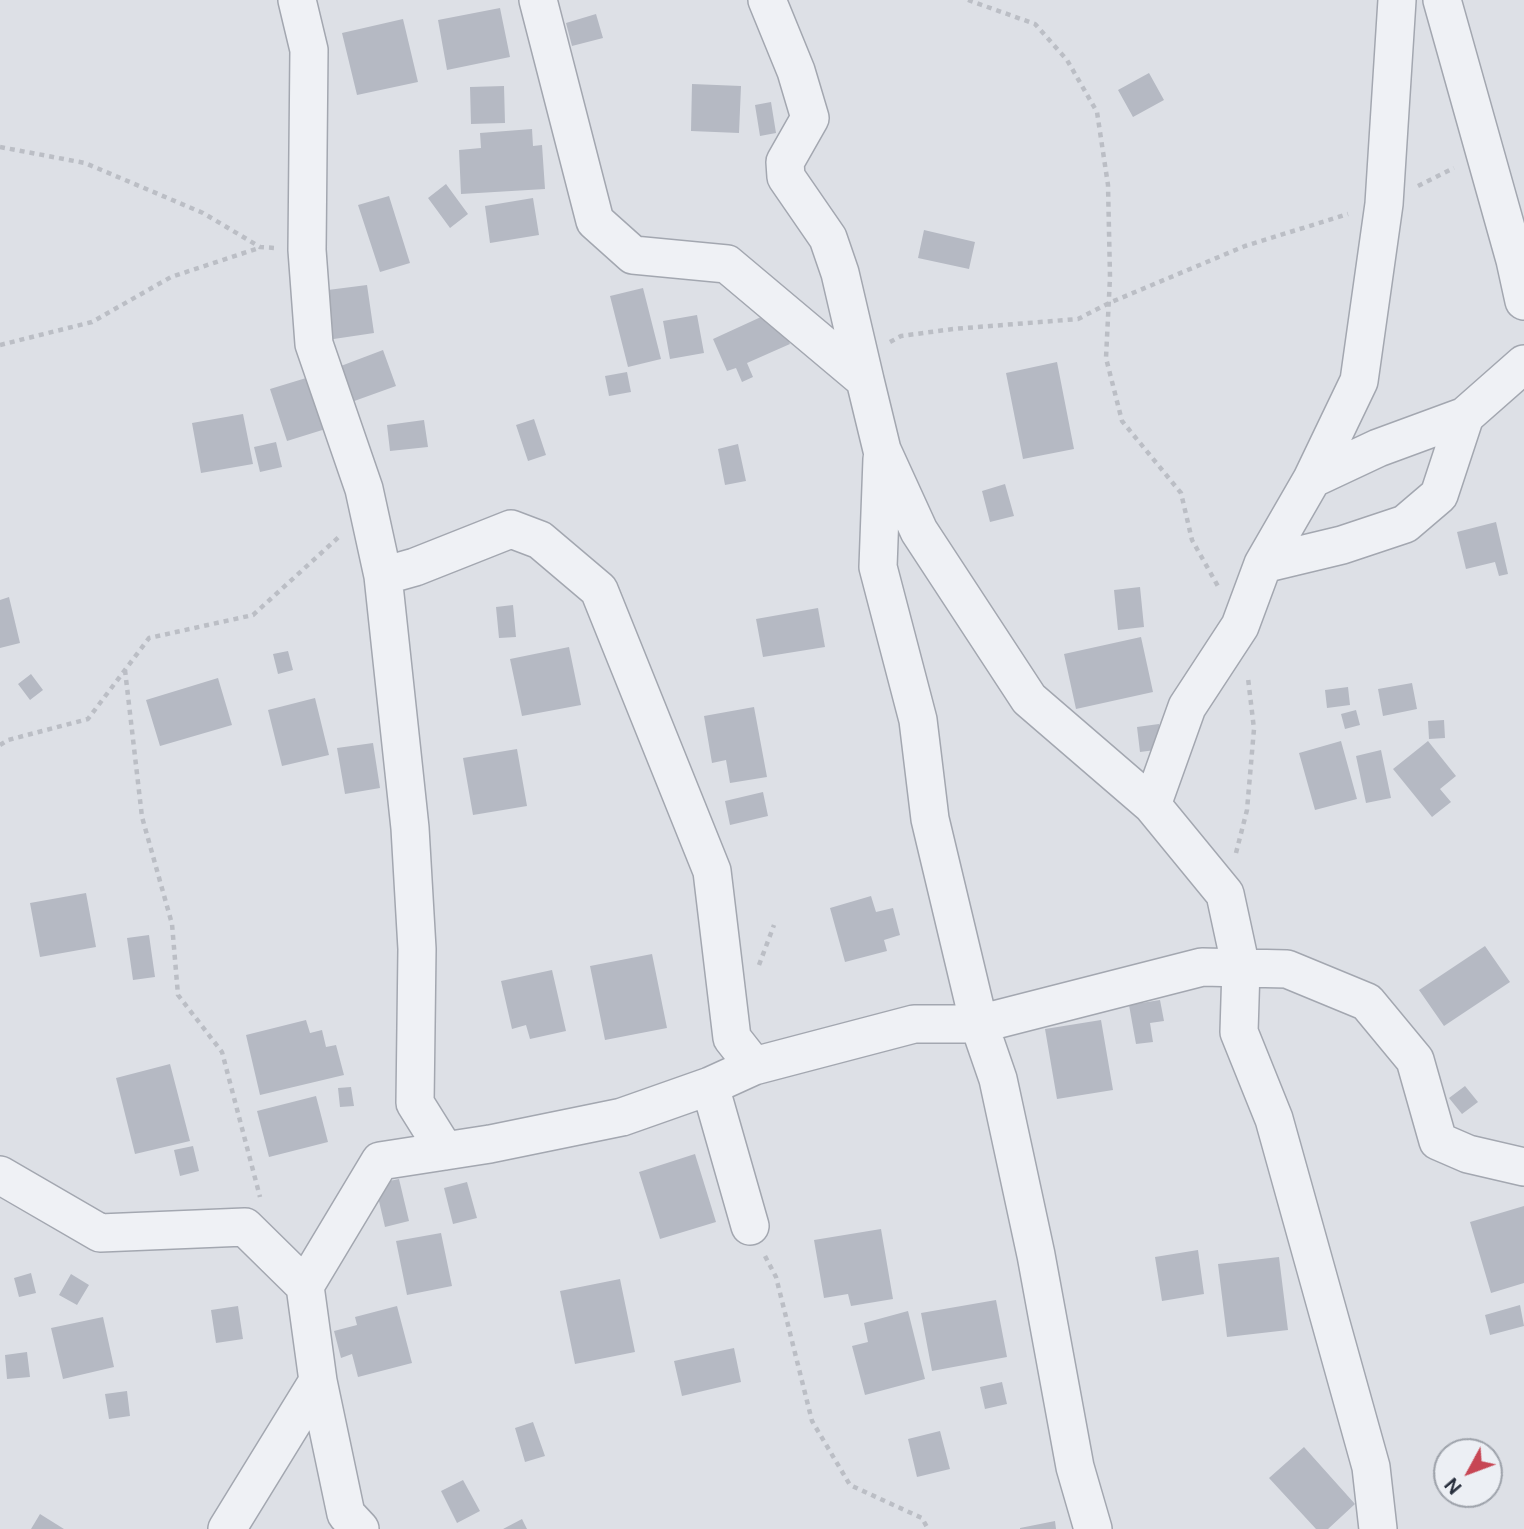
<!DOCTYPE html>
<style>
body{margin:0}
#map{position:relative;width:1524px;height:1529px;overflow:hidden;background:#dde0e6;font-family:"DM Sans",sans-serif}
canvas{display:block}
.north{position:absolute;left:1433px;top:1438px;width:70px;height:70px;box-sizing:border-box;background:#eceff4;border:2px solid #9da2aa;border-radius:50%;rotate:229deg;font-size:19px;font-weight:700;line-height:28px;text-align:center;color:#272e3c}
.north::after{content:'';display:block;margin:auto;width:24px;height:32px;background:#c74654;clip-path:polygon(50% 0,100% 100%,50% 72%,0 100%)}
</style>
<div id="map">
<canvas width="1524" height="1529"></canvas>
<div class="north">N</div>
</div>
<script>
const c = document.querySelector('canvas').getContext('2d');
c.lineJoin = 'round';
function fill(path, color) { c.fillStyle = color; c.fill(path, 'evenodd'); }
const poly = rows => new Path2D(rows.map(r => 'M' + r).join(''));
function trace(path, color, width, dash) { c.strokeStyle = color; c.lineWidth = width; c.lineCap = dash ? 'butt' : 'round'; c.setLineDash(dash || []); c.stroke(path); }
fill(poly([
 [500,8,510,57,447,70,438,20],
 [596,14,603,38,572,46,566,23],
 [403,19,418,82,357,95,342,33],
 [1149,73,1164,100,1133,117,1118,90],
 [692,84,741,86,739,133,691,131],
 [504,86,505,123,471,124,470,87],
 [771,102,776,133,760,136,755,105],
 [532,129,533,146,542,145,545,189,461,194,459,150,481,148,480,133],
 [446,184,468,214,450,228,428,198],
 [389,196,410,263,380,272,358,205],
 [533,198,539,235,490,243,485,206],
 [924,230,975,242,969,269,918,258],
 [367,285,374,333,327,340,320,291],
 [643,288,661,359,628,367,610,296],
 [774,311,790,344,747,363,753,377,742,382,736,368,727,371,713,339],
 [697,315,704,353,670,359,663,321],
 [383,350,396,386,346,404,333,369],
 [1057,362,1074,449,1023,459,1006,373],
 [627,372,631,392,609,396,605,376],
 [316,375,332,427,287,441,270,389],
 [243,414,253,464,201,473,192,423],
 [534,419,546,455,528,461,516,425],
 [424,420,428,447,390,451,387,425],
 [276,442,282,467,260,472,254,447],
 [738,444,746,481,725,485,718,449],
 [1005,484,1014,516,990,522,982,491],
 [1496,522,1508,574,1499,576,1495,562,1466,569,1457,532],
 [1140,587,1144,627,1118,630,1114,590],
 [9,597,20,643,0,648,0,600],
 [513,605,516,637,499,638,496,607],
 [818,608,825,647,763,657,756,619],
 [1141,637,1153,692,1076,709,1064,654],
 [569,647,581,705,522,716,510,659],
 [288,651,293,670,278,674,273,654],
 [31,674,43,690,30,700,18,684],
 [218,678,232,725,160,746,146,700],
 [1412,683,1417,709,1383,716,1378,689],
 [1348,687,1350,705,1327,708,1325,690],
 [315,698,329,755,282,766,268,710],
 [754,707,767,777,730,783,726,760,712,763,704,716],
 [1356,710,1360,725,1345,729,1341,714],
 [1444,720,1445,738,1429,739,1428,721],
 [1159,724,1163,749,1140,752,1137,727],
 [1341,741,1357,799,1315,810,1299,753],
 [1428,741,1456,776,1440,789,1451,802,1432,817,1393,769],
 [373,743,380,788,345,794,337,748],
 [517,749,527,806,473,815,463,758],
 [1381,750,1391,798,1366,803,1356,756],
 [763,792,768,816,730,825,725,801],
 [86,893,96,947,40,957,30,903],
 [871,896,876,912,893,908,900,935,884,940,887,951,845,962,830,908],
 [149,935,155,977,133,980,127,938],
 [1485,946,1510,982,1444,1026,1419,990],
 [652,954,667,1028,605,1040,590,966],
 [552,970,566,1031,530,1039,526,1025,512,1029,501,981],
 [1160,1000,1164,1021,1150,1023,1153,1042,1136,1044,1129,1005],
 [306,1020,310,1033,322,1030,326,1047,336,1045,344,1075,260,1095,246,1035],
 [1101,1020,1113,1090,1057,1099,1045,1029],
 [170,1064,190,1141,135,1154,116,1078],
 [1465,1086,1478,1102,1462,1114,1449,1098],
 [351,1087,354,1106,340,1107,338,1088],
 [316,1096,328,1142,269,1157,257,1111],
 [193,1146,199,1171,180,1176,174,1150],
 [695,1154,716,1222,660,1239,639,1172],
 [399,1179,409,1221,385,1227,375,1184],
 [467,1182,477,1218,453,1224,444,1188],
 [1524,1206,1524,1283,1491,1293,1470,1222],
 [881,1229,893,1299,851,1306,848,1294,824,1298,814,1240],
 [441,1233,452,1286,407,1295,396,1241],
 [1198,1250,1204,1294,1162,1301,1155,1257],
 [1279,1257,1288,1330,1227,1337,1218,1264],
 [31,1273,36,1293,19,1297,14,1278],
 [71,1274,89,1285,77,1305,59,1295],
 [620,1279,635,1352,575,1364,560,1291],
 [996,1300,1007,1357,932,1371,921,1313],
 [1520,1305,1524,1326,1490,1335,1485,1315],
 [238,1306,243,1339,216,1343,211,1310],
 [397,1306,412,1363,358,1377,352,1354,341,1358,334,1331,357,1325,355,1317],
 [908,1311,925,1379,865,1395,852,1346,868,1342,864,1323],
 [103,1317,114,1367,63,1379,51,1328],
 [734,1348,741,1382,682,1396,674,1361],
 [27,1352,30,1377,7,1379,5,1355],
 [1002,1382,1007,1404,985,1409,980,1387],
 [127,1391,130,1416,109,1419,105,1394],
 [533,1422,545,1456,525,1462,515,1428],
 [940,1431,950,1469,917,1477,908,1439],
 [1304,1447,1355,1504,1328,1529,1316,1529,1269,1478],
 [463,1480,480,1511,457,1523,441,1491],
 [40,1514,64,1529,31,1529],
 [522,1519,527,1529,503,1529],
 [1055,1521,1056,1529,1020,1529,1020,1528]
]), '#b5b9c3');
const minor = poly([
 [297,0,309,50,307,250,314,344,364,489,383,576,410,828,417,949,415,1103,445,1151],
 [538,0,595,221,633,255,727,264,865,380,882,450,919,531,1029,699,1152,805,1225,894,1241,968,1239,1032,1274,1119,1371,1467,1378,1529],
 [767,0,796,71,810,118,785,162,786,177,828,238,840,273,865,380],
 [1442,0,1515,260,1524,301],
 [882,459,878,567,918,720,930,819,979,1024,998,1079,1036,1255,1075,1467,1093,1529],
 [1312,479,1359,381,1384,204,1397,0],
 [1263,564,1342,545,1405,524,1439,495,1465,416],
 [383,576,415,567,511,529,540,540,599,590,712,871,732,1038,754,1066],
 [1152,805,1187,707,1240,626,1263,564,1312,479,1378,448,1465,416,1524,364],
 [710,1086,750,1226],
 [0,1175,100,1233,245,1227,305,1286,380,1161,490,1144,622,1117,710,1086,754,1066,914,1024,979,1024,1202,967,1287,969,1367,1002,1415,1060,1438,1141,1468,1154,1524,1167],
 [305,1286,318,1381,346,1514,360,1529],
 [227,1529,318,1381]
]);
trace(minor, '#a3a7b0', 40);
trace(poly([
 [968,0,1035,24,1067,60,1097,112,1108,185,1110,277,1106,358,1122,421,1181,493,1192,540,1219,588],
 [0,147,85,163,203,213,260,247,275,248],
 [1418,186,1454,168],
 [890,342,901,336,953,329,1078,319,1109,303,1245,246,1348,214],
 [0,345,92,322,171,277,259,248],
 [125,670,142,817,172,924,178,995,222,1052,260,1197],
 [0,745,8,740,88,719,149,638,253,615,341,535],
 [1236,853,1247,810,1254,729,1248,678],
 [759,965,774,925],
 [765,1256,776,1277,812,1421,850,1485,922,1518,928,1529]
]), '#bbbec5', 4.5, [5, 5]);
trace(minor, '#eff1f5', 37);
</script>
